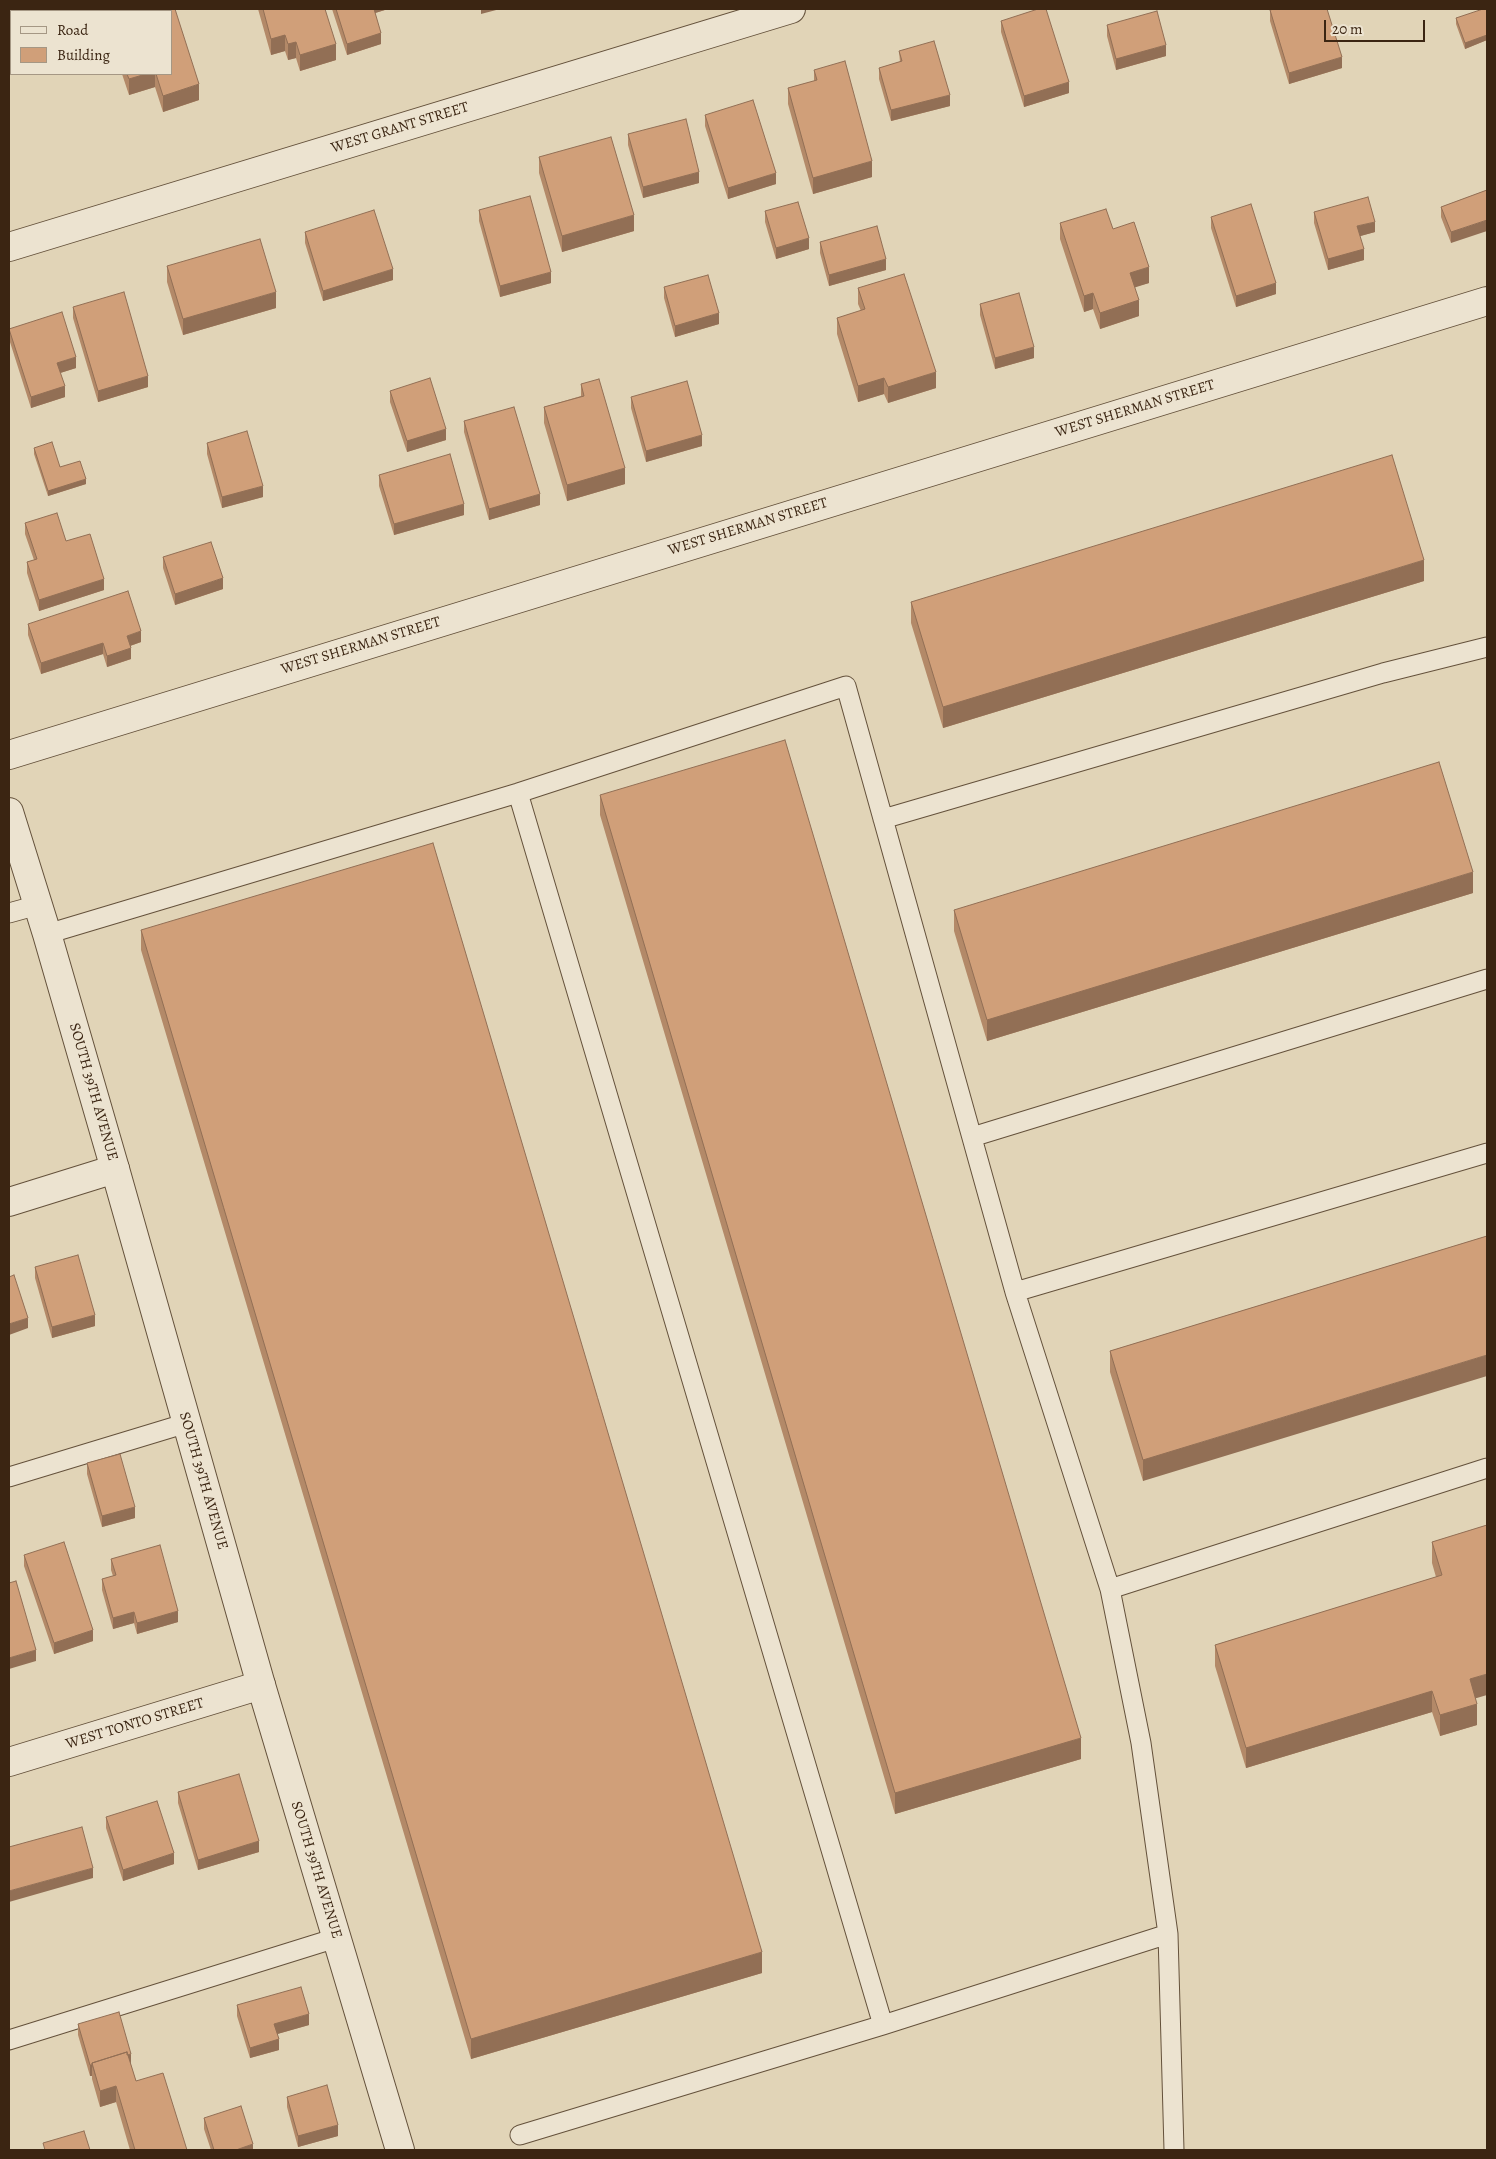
<!DOCTYPE html>
<style>
body{margin:0}
#map{position:relative;width:1496px;height:2159px;overflow:hidden;background:#e1d4b7;font-family:Alegreya,serif}
canvas{display:block}
.frame{position:absolute;inset:0;border:10px solid #3b2512;pointer-events:none}
.legend{position:absolute;left:10px;top:10px;width:162px;height:65px;box-sizing:border-box;background:#ece3d0;border:1px solid #a59784;margin:0;padding:6px 9px;list-style:none;font-size:15px;color:#3b2512}
.legend li{display:flex;align-items:center;gap:10px;height:25px}
.legend b{width:25px;border:1px solid #a59784}
.scale{position:absolute;left:1324px;top:20px;width:101px;height:22px;box-sizing:border-box;border:2px solid #3b2512;border-top:0;padding-left:6px;font-size:15px;line-height:18px;white-space:nowrap;color:#3b2512;-webkit-text-stroke:4px #ece3d0;paint-order:stroke}
</style>
<div id="map">
<canvas width="1496" height="2159"></canvas>
<div class="frame"></div>
<ul class="legend">
<li><b style="height:6px;background:#ece3d0"></b>Road</li>
<li><b style="height:14px;background:#d09f79"></b>Building</li>
</ul>
<div class="scale">20 m</div>
</div>
<script>
const c = document.querySelector('canvas').getContext('2d');
c.lineJoin = 'round';
const poly = rows => new Path2D(rows.map(r => 'M' + r).join(''));
function trace(path, color, width, dash) { c.strokeStyle = color; c.lineWidth = width; c.lineCap = dash ? 'butt' : 'round'; c.setLineDash(dash || []); c.stroke(path); }
function fill(path, color) { c.fillStyle = color; c.fill(path, 'evenodd'); }
function drawText(font, color, halo, rows, align = 'center') {
  c.font = font + ' Alegreya,serif'; c.lineWidth = 5; c.setLineDash([]); c.textBaseline = 'middle'; c.strokeStyle = halo; c.fillStyle = color; for (const [text, x, y, turn = 0] of rows) {
    c.save(); c.translate(x, y); c.rotate((+turn || 0) * Math.PI / 180); c.textAlign = isNaN(turn) ? turn : align; if (halo) c.strokeText(text, 0, 0); c.fillText(text, 0, 0); c.restore();
  }
}
const service = poly([
 [518,793,883,2025],
 [883,819,1383,673,1487,647],
 [9,913,38,905],
 [47,934,518,793,846,686,1015,1292,1110,1589,1141,1743,1168,1934,1174,2150],
 [972,1137,1487,979],
 [1015,1292,1487,1153],
 [9,1477,187,1423],
 [1110,1589,1487,1468],
 [9,2040,336,1938],
 [520,2135,883,2025,1168,1934]
]);
const minor = poly([
 [9,247,791,9],
 [9,755,1487,301],
 [9,1202,115,1169],
 [9,1762,261,1685]
]);
const tertiary = poly([
 [9,812,47,934,115,1169,261,1685,400,2150]
]);
trace(service, '#64513b', 21);
trace(minor, '#64513b', 30);
trace(tertiary, '#64513b', 30);
trace(service, '#ece3d0', 19);
trace(minor, '#ece3d0', 28);
trace(tertiary, '#ece3d0', 28);
fill(poly([
 [258,9,325,9,336,60,300,71,296,58,288,60,285,51,271,55],
 [332,9,388,9,375,13,381,44,347,55],
 [1487,9,1487,40,1465,49,1456,24,1456,18],
 [1270,10,1342,68,1289,84,1270,21],
 [1001,21,1069,93,1024,107,1001,32],
 [1107,25,1166,56,1116,70,1107,36],
 [899,51,950,106,891,121,879,79,879,68,900,62],
 [814,70,872,177,813,194,788,104,788,88,814,81],
 [122,74,171,74,199,100,163,112,155,87,129,95],
 [705,115,776,184,728,199,705,126],
 [628,134,699,183,643,198,628,145],
 [539,157,634,231,562,252,539,173],
 [1487,190,1451,243,1441,217,1441,207],
 [479,210,551,283,500,297,479,221],
 [765,211,809,249,776,259,765,222],
 [1314,212,1375,232,1360,236,1364,260,1328,270,1314,223],
 [1211,217,1276,294,1236,307,1211,228],
 [1060,223,1113,229,1149,283,1134,287,1139,316,1100,329,1093,309,1084,312,1060,239],
 [305,232,393,280,323,301,305,243],
 [820,242,886,270,829,286,820,253],
 [167,266,276,308,183,335,167,282],
 [664,287,719,324,675,337,664,298],
 [858,288,936,388,888,403,884,394,858,402,837,334,837,318,861,311,858,304],
 [980,304,1034,358,995,369,980,315],
 [73,307,148,387,98,402,73,318],
 [9,329,76,368,60,373,65,397,31,408,9,339],
 [581,384,625,484,567,501,544,423,544,407,581,396],
 [390,391,446,440,407,452,390,402],
 [631,397,702,446,646,462,631,408],
 [464,421,540,505,489,520,464,432],
 [207,443,263,497,222,508,207,454],
 [34,448,60,467,86,484,48,496,34,454],
 [379,475,464,515,394,535,379,486],
 [25,523,66,541,104,590,39,611,27,573,27,562,34,560,25,534],
 [163,557,223,589,175,605,163,568],
 [1424,581,943,728,911,623,911,602],
 [28,624,141,642,130,646,131,659,107,667,103,654,41,674,28,635],
 [600,795,1081,1759,895,1814,600,815],
 [1473,893,987,1041,954,931,954,910],
 [141,930,762,1973,471,2059,141,950],
 [1487,1236,1143,1481,1110,1372,1110,1351],
 [35,1267,95,1326,52,1338,35,1278],
 [87,1463,135,1518,102,1527,87,1474],
 [1487,1525,1476,1698,1477,1725,1440,1736,1432,1712,1246,1768,1215,1666,1215,1645,1436,1577,1432,1563,1432,1542],
 [24,1555,93,1641,54,1654,24,1566],
 [111,1559,178,1622,137,1634,134,1623,113,1629,102,1590,102,1579,113,1576,111,1570],
 [178,1792,259,1852,198,1870,178,1803],
 [106,1817,174,1864,123,1881,106,1828],
 [237,2005,309,2025,277,2034,279,2050,250,2058,237,2016],
 [78,2024,131,2065,136,2081,187,2150,130,2150,116,2102,100,2107,92,2079,92,2076,90,2076,78,2035],
 [287,2097,338,2136,298,2147,287,2107],
 [204,2118,253,2150,211,2150,204,2129]
]), '#b38968');
fill(poly([
 [372,9,388,9,372,14],
 [481,9,500,9,481,14],
 [381,33,381,44,347,55,347,44],
 [285,35,285,51,271,55,271,39],
 [1487,35,1487,40,1465,49,1465,43],
 [296,42,296,58,288,60,288,44],
 [336,44,336,60,300,71,300,55],
 [1166,45,1166,56,1116,70,1116,59],
 [1342,57,1342,68,1289,84,1289,73],
 [146,74,155,74,155,87,129,95,129,79],
 [1069,82,1069,93,1024,107,1024,96],
 [199,84,199,100,163,112,163,96],
 [950,95,950,106,891,121,891,110],
 [872,161,872,177,813,194,813,178],
 [699,172,699,183,643,198,643,187],
 [776,173,776,184,728,199,728,188],
 [634,215,634,231,562,252,562,236],
 [1487,220,1487,231,1451,243,1451,232],
 [1375,222,1375,232,1357,237,1357,226],
 [809,238,809,249,776,259,776,248],
 [1364,249,1364,260,1328,270,1328,259],
 [886,259,886,270,829,286,829,275],
 [1149,267,1149,283,1130,289,1130,273],
 [393,269,393,280,323,301,323,291],
 [551,272,551,283,500,297,500,286],
 [1276,283,1276,294,1236,307,1236,296],
 [276,292,276,308,183,335,183,319],
 [1093,293,1093,309,1084,312,1084,296],
 [1139,300,1139,316,1100,329,1100,313],
 [719,313,719,324,675,337,675,326],
 [1034,347,1034,358,995,369,995,358],
 [76,357,76,368,57,374,57,363],
 [936,372,936,388,888,403,888,387],
 [148,376,148,387,98,402,98,391],
 [884,378,884,394,858,402,858,386],
 [65,386,65,397,31,408,31,397],
 [446,429,446,440,407,452,407,441],
 [702,435,702,446,646,462,646,451],
 [625,468,625,484,567,501,567,485],
 [86,479,86,484,48,496,48,491],
 [263,486,263,497,222,508,222,497],
 [540,494,540,505,489,520,489,509],
 [464,504,464,515,394,535,394,524],
 [1424,560,1424,581,943,728,943,707],
 [223,578,223,589,175,605,175,594],
 [104,579,104,590,39,611,39,600],
 [141,631,141,642,127,647,127,636],
 [103,643,103,654,41,674,41,663],
 [131,648,131,659,107,667,107,656],
 [1473,872,1473,893,987,1041,987,1020],
 [95,1315,95,1326,52,1338,52,1327],
 [28,1318,28,1328,9,1335,9,1324],
 [1487,1355,1487,1376,1143,1481,1143,1460],
 [135,1507,135,1518,102,1527,102,1516],
 [178,1611,178,1622,137,1634,137,1623],
 [134,1612,134,1623,113,1629,113,1618],
 [93,1630,93,1641,54,1654,54,1643],
 [36,1650,36,1661,9,1669,9,1658],
 [1487,1674,1487,1695,1470,1700,1470,1679],
 [1432,1691,1432,1712,1246,1768,1246,1748],
 [1477,1704,1477,1725,1440,1736,1440,1715],
 [1081,1738,1081,1759,895,1814,895,1793],
 [259,1841,259,1852,198,1870,198,1860],
 [174,1853,174,1864,123,1881,123,1870],
 [93,1868,93,1878,9,1902,9,1891],
 [762,1952,762,1973,471,2059,471,2039],
 [309,2014,309,2025,274,2035,274,2024],
 [279,2039,279,2050,250,2058,250,2048],
 [131,2054,131,2065,95,2075,92,2065],
 [90,2065,92,2065,92,2076,90,2076],
 [116,2086,116,2102,100,2107,100,2091],
 [338,2125,338,2136,298,2147,298,2136],
 [253,2144,253,2150,236,2150]
]), '#926f55');
const building = poly([
 [116,9,175,9,199,84,163,96,156,74,171,74,171,11,109,11,116,9],
 [263,9,325,9,336,44,300,55,296,42,288,44,285,35,271,39,263,9],
 [336,9,374,9,381,33,347,44,336,9],
 [1038,9,1046,9,1069,82,1024,96,1001,21,1038,9],
 [1274,9,1327,9,1342,57,1289,73,1270,10,1274,9],
 [1483,9,1487,9,1487,35,1465,43,1456,18,1483,9],
 [1157,11,1166,45,1116,59,1107,25,1157,11],
 [934,41,950,95,891,110,879,68,902,61,899,51,934,41],
 [845,61,872,161,813,178,788,88,817,80,814,70,845,61],
 [127,74,146,74,129,79,127,74],
 [753,100,776,173,728,188,705,115,753,100],
 [686,119,699,172,643,187,628,134,686,119],
 [611,137,634,215,562,236,539,157,611,137],
 [1487,190,1487,220,1451,232,1441,207,1487,190],
 [530,196,551,272,500,286,479,210,530,196],
 [1368,197,1375,222,1357,226,1364,249,1328,259,1314,212,1368,197],
 [798,202,809,238,776,248,765,211,798,202],
 [1251,204,1276,283,1236,296,1211,217,1251,204],
 [1106,209,1113,229,1134,222,1149,267,1130,273,1139,300,1100,313,1093,293,1084,296,1060,223,1106,209],
 [374,210,393,269,323,291,305,232,374,210],
 [877,226,886,259,829,275,820,242,877,226],
 [260,239,276,292,183,319,167,266,260,239],
 [904,274,936,372,888,387,884,378,858,386,837,318,865,309,858,288,904,274],
 [708,275,719,313,675,326,664,287,708,275],
 [124,292,148,376,98,391,73,307,124,292],
 [1019,293,1034,347,995,358,980,304,1019,293],
 [62,312,76,357,57,363,65,386,31,397,9,329,62,312],
 [430,378,446,429,407,441,390,391,430,378],
 [599,379,625,468,567,485,544,407,584,396,581,384,599,379],
 [687,381,702,435,646,451,631,397,687,381],
 [514,407,540,494,489,509,464,421,514,407],
 [247,431,263,486,222,497,207,443,247,431],
 [52,442,60,467,80,461,86,479,48,491,34,448,52,442],
 [450,454,464,504,394,524,379,475,450,454],
 [1392,455,1424,560,943,707,911,602,1392,455],
 [57,513,66,541,90,534,104,579,39,600,27,562,37,559,25,523,57,513],
 [211,542,223,578,175,594,163,557,211,542],
 [128,591,141,631,127,636,131,648,107,656,103,643,41,663,28,624,128,591],
 [785,740,1081,1738,895,1793,600,795,785,740],
 [1439,762,1473,872,987,1020,954,910,1439,762],
 [433,843,762,1952,471,2039,141,930,433,843],
 [1487,1236,1487,1355,1143,1460,1110,1351,1487,1236],
 [78,1255,95,1315,52,1327,35,1267,78,1255],
 [14,1275,28,1318,9,1324,9,1277,14,1275],
 [120,1454,135,1507,102,1516,87,1463,120,1454],
 [1487,1525,1487,1674,1470,1679,1477,1704,1440,1715,1432,1691,1246,1748,1215,1645,1442,1575,1432,1542,1487,1525],
 [64,1542,93,1630,54,1643,24,1555,64,1542],
 [160,1545,178,1611,137,1623,134,1612,113,1618,102,1579,116,1575,111,1559,160,1545],
 [16,1581,36,1650,9,1658,9,1583,16,1581],
 [239,1774,259,1841,198,1860,178,1792,239,1774],
 [157,1801,174,1853,123,1870,106,1817,157,1801],
 [82,1827,93,1868,9,1891,9,1847,82,1827],
 [301,1987,309,2014,274,2024,279,2039,250,2048,237,2005,301,1987],
 [119,2012,131,2054,127,2055,127,2052,92,2063,92,2065,90,2065,78,2024,119,2012],
 [127,2052,136,2081,163,2073,187,2150,135,2150,116,2086,100,2091,92,2063,127,2052],
 [327,2085,338,2125,298,2136,287,2097,327,2085],
 [241,2106,253,2144,236,2150,214,2150,204,2118,241,2106],
 [84,2131,90,2150,45,2150,43,2143,84,2131]
]);
fill(building, '#d09f79');
trace(building, '#926f55', 1);
drawText('15px', '#3b2512', '#ece3d0', [
 ["WEST GRANT STREET",400,128,-17],
 ["WEST SHERMAN STREET",1135,409,-17],
 ["WEST SHERMAN STREET",748,527,-17],
 ["WEST SHERMAN STREET",361,646,-17],
 ["SOUTH 39TH AVENUE",93,1092,74],
 ["SOUTH 39TH AVENUE",203,1481,74],
 ["WEST TONTO STREET",135,1724,-17],
 ["SOUTH 39TH AVENUE",316,1870,73]
]);
</script>
